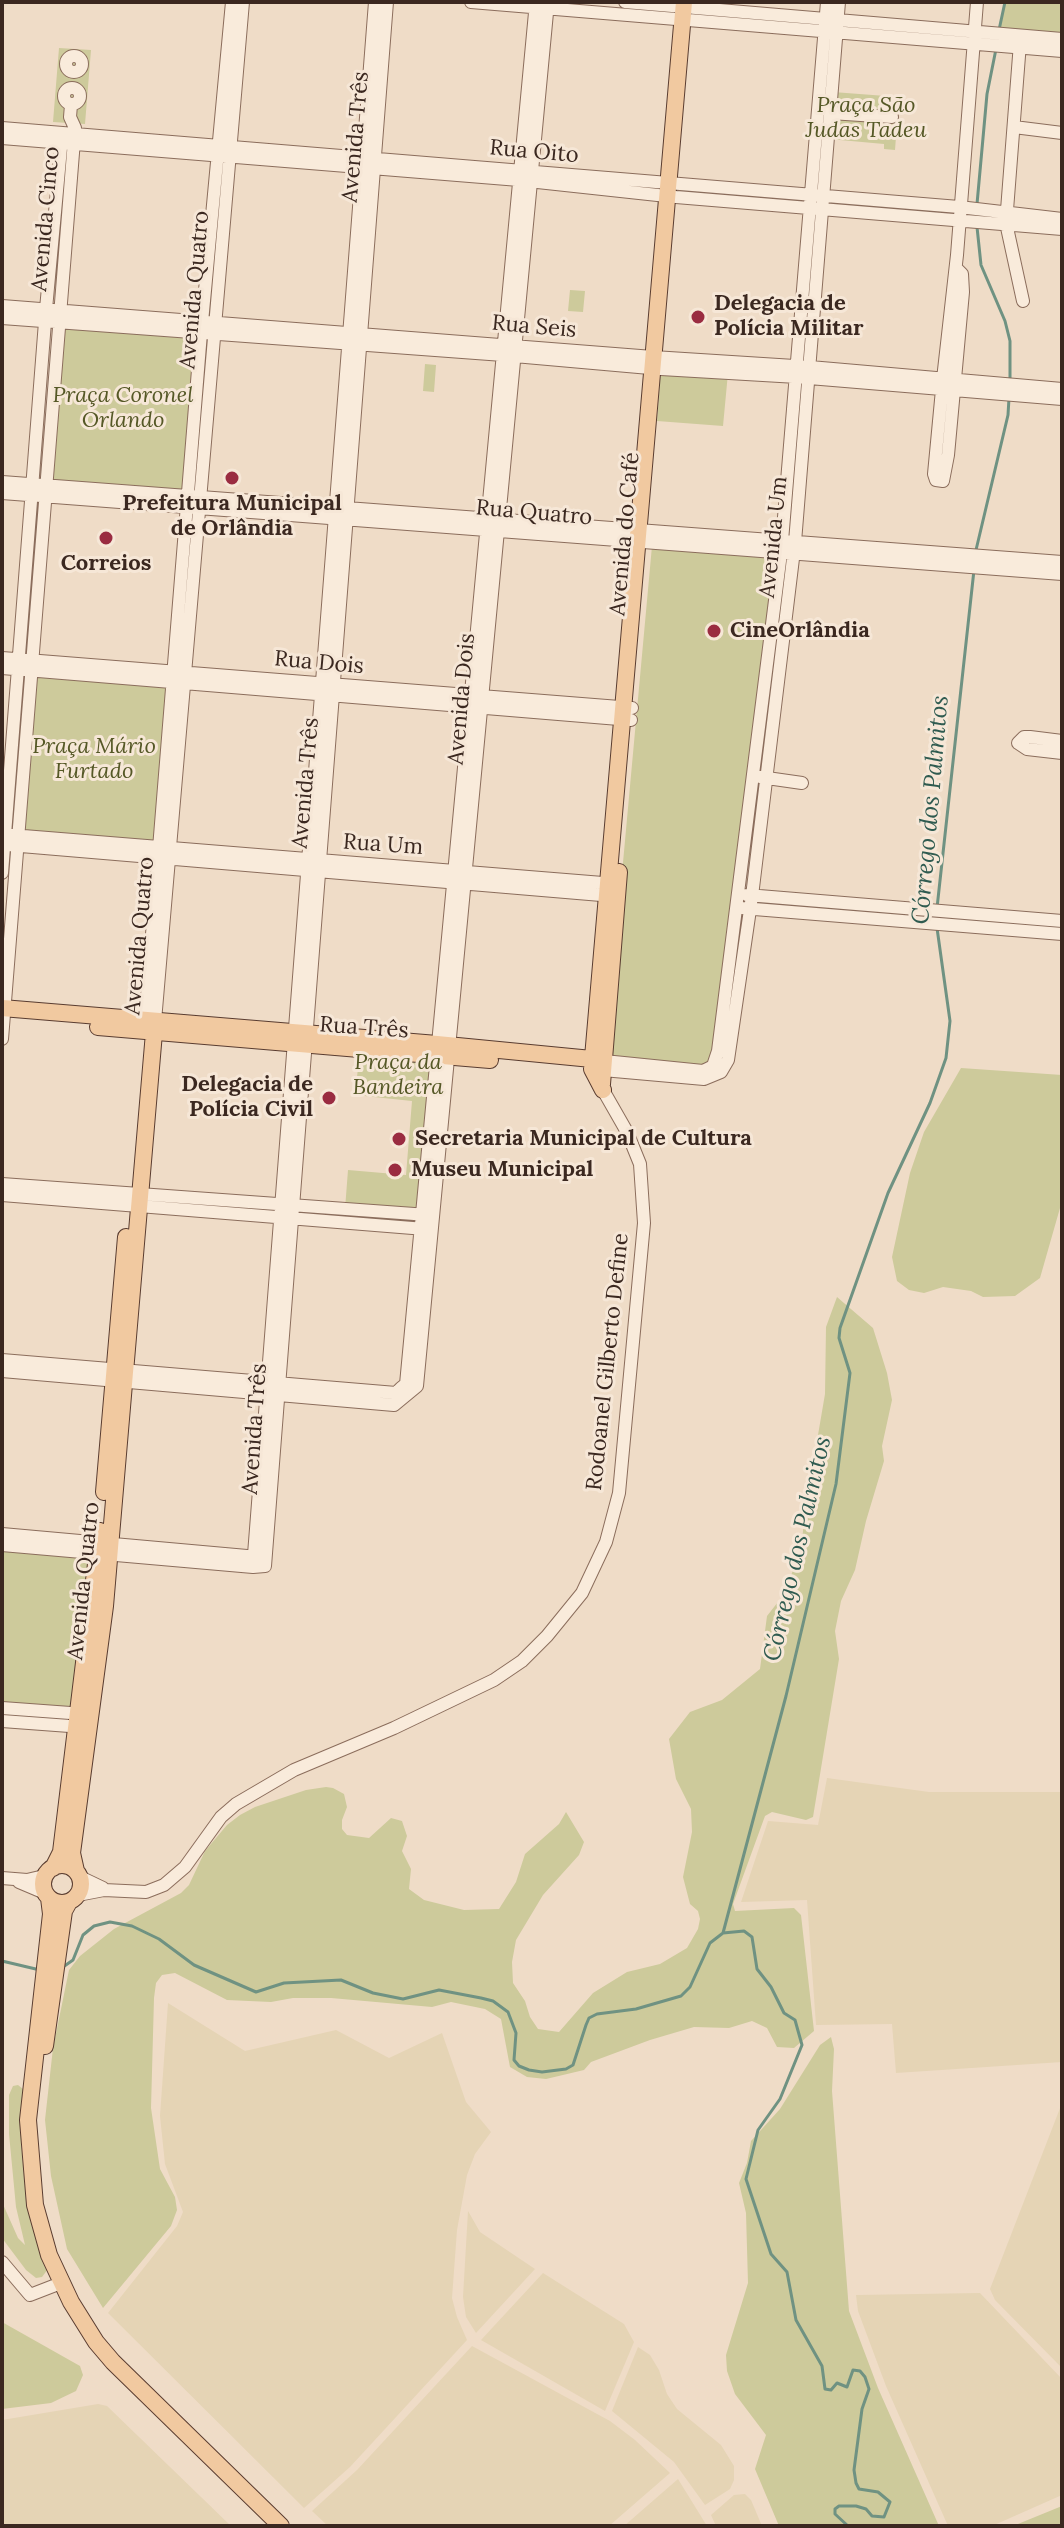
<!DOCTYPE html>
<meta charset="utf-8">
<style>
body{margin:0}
#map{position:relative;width:1064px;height:2528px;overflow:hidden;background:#efdcc7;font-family:Lora,serif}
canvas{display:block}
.frame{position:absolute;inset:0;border:4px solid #3b2820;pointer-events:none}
</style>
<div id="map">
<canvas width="1064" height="2528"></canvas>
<div class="frame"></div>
</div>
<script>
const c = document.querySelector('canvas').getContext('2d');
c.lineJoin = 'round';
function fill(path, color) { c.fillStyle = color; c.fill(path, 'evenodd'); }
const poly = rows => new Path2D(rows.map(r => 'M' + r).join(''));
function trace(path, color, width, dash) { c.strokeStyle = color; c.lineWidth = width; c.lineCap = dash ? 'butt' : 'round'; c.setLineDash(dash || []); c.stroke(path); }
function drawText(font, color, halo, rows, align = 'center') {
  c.font = font + ' Lora,serif'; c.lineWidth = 6; c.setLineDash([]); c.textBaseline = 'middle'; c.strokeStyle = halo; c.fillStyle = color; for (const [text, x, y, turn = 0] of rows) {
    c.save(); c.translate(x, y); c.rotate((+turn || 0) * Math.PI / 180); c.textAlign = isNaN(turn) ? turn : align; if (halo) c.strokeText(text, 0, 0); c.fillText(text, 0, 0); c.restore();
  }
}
fill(poly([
 [827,1778,929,1792,1062,1792,1062,2062,896,2073,892,2024,816,2025,807,1900,741,1902,768,1821,818,1825],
 [168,2003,245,2051,336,2030,389,2058,442,2033,466,2102,491,2132,475,2154,467,2175,457,2230,452,2298,457,2317,467,2340,350,2467,304,2508,108,2313,177,2226,183,2212,165,2164,160,2116],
 [1062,2103,1062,2368,995,2300,990,2289],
 [468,2211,480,2232,535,2269,476,2333,466,2317,463,2297],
 [543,2273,624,2324,634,2342,605,2411,481,2340],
 [980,2293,1062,2379,1062,2495,992,2526,948,2526,886,2386,858,2311,856,2295],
 [472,2346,610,2421,635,2440,670,2473,609,2526,328,2526,312,2511,357,2470],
 [638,2347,650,2355,659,2370,667,2394,677,2409,721,2445,734,2466,734,2480,730,2489,705,2505,674,2462,612,2411],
 [98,2404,107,2406,231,2526,2,2526,2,2420],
 [678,2479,707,2526,624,2526],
 [745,2494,751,2500,762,2526,716,2526,711,2515,734,2495]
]), '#e5d4b5');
fill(poly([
 [1005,2,1062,2,1062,35,1000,30],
 [59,48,91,50,85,124,53,122],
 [833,92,899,97,895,150,884,149,884,144,829,139],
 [570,290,585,291,583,312,568,311],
 [57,322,201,333,189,496,44,485],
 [425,364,436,365,434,392,423,391],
 [661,369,728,373,723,426,657,421],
 [652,546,778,556,711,1068,605,1059],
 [30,670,172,683,158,848,17,836],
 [360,1050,437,1056,421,1214,345,1209,348,1170,406,1175,412,1101,355,1095],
 [961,1068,1062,1075,1062,1201,1040,1278,1015,1296,983,1297,971,1291,943,1287,924,1293,909,1290,897,1281,892,1257,910,1173,924,1132],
 [837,1297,873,1328,887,1373,892,1400,882,1446,884,1461,866,1521,855,1570,841,1601,835,1631,839,1659,813,1817,806,1820,772,1812,765,1816,733,1904,735,1911,794,1908,801,1915,814,2031,794,2048,777,2047,767,2028,752,2021,729,2028,694,2027,650,2040,591,2062,584,2070,546,2079,527,2077,510,2067,501,2019,485,2009,451,2002,432,2007,331,1998,293,1998,271,2002,227,2000,175,1973,162,1975,156,1983,154,1998,151,2108,160,2169,175,2197,177,2210,171,2226,103,2308,67,2249,51,2176,45,2120,53,2048,69,1970,80,1956,114,1929,181,1893,189,1885,205,1851,227,1825,240,1815,255,1807,306,1790,326,1787,333,1788,344,1794,347,1807,342,1820,342,1829,347,1835,369,1838,391,1818,402,1821,407,1836,402,1851,411,1869,409,1889,424,1900,464,1910,499,1909,516,1882,525,1854,559,1824,566,1812,584,1842,579,1855,543,1895,516,1940,512,1962,513,1983,525,2001,530,2017,538,2029,559,2032,593,1993,627,1972,660,1964,687,1948,698,1929,700,1919,698,1911,690,1904,683,1877,692,1832,691,1809,676,1779,669,1739,690,1712,722,1700,760,1669,767,1616,785,1593,802,1544,804,1517,825,1394,826,1327],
 [2,1545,98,1553,78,1714,2,1708],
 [831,2037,834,2049,832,2091,849,2311,878,2388,939,2526,779,2526,755,2469,766,2435,735,2394,727,2371,726,2355,748,2283,746,2213,739,2183,747,2163,751,2141,780,2109,820,2045],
 [18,2085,23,2089,21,2143,25,2186,30,2213,48,2269,42,2277,36,2278,26,2270,2,2238,2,2202,18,2238,25,2245,16,2207,9,2134,9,2095,13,2086],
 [2,2322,80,2366,83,2375,76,2391,51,2403,2,2409],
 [1062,2506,1062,2526,1013,2526]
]), '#cdca9b');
trace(poly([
 [999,30,1005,2],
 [977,204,987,94,996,49],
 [977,227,981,265,1005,321,1010,341,1010,382],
 [976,550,1008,415,1009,398],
 [937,908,974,570],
 [723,1933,786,1696,836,1484,850,1373,839,1338,840,1328,888,1193,930,1103,946,1058,950,1021,937,928],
 [2,1961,40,1970],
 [63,1967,73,1960,83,1935,94,1926,110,1922,132,1926,159,1939,194,1965,256,1992,284,1983,341,1980,373,1993,403,1999,439,1990,481,1998,493,2001,508,2012,516,2033,514,2060,519,2066,529,2070,542,2072,566,2069,573,2065,586,2025,589,2018,597,2014,636,2009,681,1996,690,1987,710,1943,723,1933,744,1931,752,1937,757,1969,771,1987,784,2013,795,2020,802,2045,780,2099,758,2130,746,2179,771,2254,787,2272,796,2320,822,2366,825,2389,831,2390,837,2383,847,2387,853,2370,860,2371,865,2377,869,2389,862,2409,854,2470,856,2483,859,2489,878,2492,890,2502,884,2517,872,2516,866,2509,856,2506,839,2506,835,2509,835,2514,848,2526]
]), '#6f9282', 3);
const minor = poly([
 [471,2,1062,51],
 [625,2,1062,39],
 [1020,43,1006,223,1023,301],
 '66 64a8 8 0 1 1 16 0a8 8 0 1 1-16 0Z',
 '64 96a8 8 0 1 1 16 0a8 8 0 1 1-16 0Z',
 [830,113,892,117],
 [1014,127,1062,133],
 [2,128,959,207,1062,219],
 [2,138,519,180,676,197,1062,229],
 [956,268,962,274,963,292,948,455,943,481,936,480,934,474,943,379,957,255,977,2],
 [2,306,653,357,810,367,1062,389],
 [2,318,503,355,661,369,797,377,1062,399],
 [2,482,1062,562],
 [2,493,1062,574],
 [2,658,632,708],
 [2,668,631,720],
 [1062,741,1030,737,1024,737,1018,743,1027,749,1062,753],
 [760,777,802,783],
 [11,835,615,884],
 [9,845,613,896],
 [2,873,46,309,62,137],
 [747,895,1062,921],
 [742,908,1062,934],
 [145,1020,201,333,232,2],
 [155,1021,243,2],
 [2,1039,75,128,70,117,71,105],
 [604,1061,703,1071,713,1066,718,1051,781,553,827,2],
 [603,1070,704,1079,721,1072,728,1060,752,896,795,542,839,2],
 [2,1184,428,1215],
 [2,1195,425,1229],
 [2,1360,396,1393,401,1388],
 [2,1371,394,1405,417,1386,548,2],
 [401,1388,406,1384,536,2],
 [2,1534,258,1557],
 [2,1545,253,1567,265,1566,387,2],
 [253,1567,375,2],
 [2,1708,84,1714],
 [2,1721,83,1727],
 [80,1877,103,1888],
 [2,1878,27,1880,44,1876],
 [19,1882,45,1893],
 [78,1895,104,1890,146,1892,164,1885,185,1867,221,1817,236,1804,294,1770,394,1728,494,1680,522,1661,547,1636,582,1593,606,1542,619,1493,644,1223,640,1164,627,1132,603,1090],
 [2,2262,30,2295,61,2283]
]);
const major = poly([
 [2,1008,437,1044,602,1060],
 [98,1027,490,1060],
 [602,1084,619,872],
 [603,1090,592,1069,684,2],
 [104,1492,126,1237],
 '43 1884a19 19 0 1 1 38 0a19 19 0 1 1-38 0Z',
 [53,1868,61,1852,100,1531],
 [76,1871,72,1853,105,1606,155,1021],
 [49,1898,51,1914,28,2120,35,2205,49,2255,71,2302,96,2342,113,2362,281,2526],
 [45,2046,64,1911,69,1902]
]);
trace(minor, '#8b6d5c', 14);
trace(major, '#593c30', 18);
trace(minor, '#f9ebdb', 12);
trace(major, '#f1c9a0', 16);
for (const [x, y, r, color] of [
 [698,317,8,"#9a2c41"],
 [232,478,8,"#9a2c41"],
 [106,538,8,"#9a2c41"],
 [714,631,8,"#9a2c41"],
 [329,1098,8,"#9a2c41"],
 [399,1139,8,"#9a2c41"],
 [395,1170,8,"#9a2c41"]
]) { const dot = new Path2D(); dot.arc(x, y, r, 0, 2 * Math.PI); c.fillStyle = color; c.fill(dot); trace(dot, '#f6e7d7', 3); }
drawText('italic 22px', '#555826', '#f6e7d7', [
 ["Praça São",866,106],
 ["Judas Tadeu",866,131],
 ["Praça Coronel",123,396],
 ["Orlando",123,421],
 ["Praça Mário",94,747],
 ["Furtado",94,772],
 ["Praça da",398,1063],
 ["Bandeira",398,1088]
]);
drawText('22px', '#3b2820', '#f6e7d7', [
 ["Avenida Três",356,137,-85],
 ["Rua Oito",534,152,5],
 ["Avenida Cinco",46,219,-85],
 ["Avenida Quatro",195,290,-85],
 ["Rua Seis",534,327,5],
 ["Rua Quatro",534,513,5],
 ["Avenida do Café",625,534,-85],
 ["Avenida Um",774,537,-84],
 ["Rua Dois",319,663,5],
 ["Avenida Dois",462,699,-85],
 ["Avenida Três",306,783,-85],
 ["Rua Um",383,845,4],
 ["Avenida Quatro",140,936,-85],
 ["Rua Três",364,1028,4],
 ["Rodoanel Gilberto Define",608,1362,-84],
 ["Avenida Três",255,1429,-86],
 ["Avenida Quatro",84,1581,-84]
]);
drawText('bold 22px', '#3b2820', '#f6e7d7', [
 ["Delegacia de",714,304],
 ["Polícia Militar",714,329],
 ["Prefeitura Municipal",232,504,"center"],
 ["de Orlândia",232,529,"center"],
 ["Correios",106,564,"center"],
 ["CineOrlândia",730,631],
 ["Delegacia de",313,1085,"right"],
 ["Polícia Civil",313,1110,"right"],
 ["Secretaria Municipal de Cultura",415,1139],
 ["Museu Municipal",411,1170]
], 'left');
drawText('italic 24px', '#2f5b50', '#f6e7d7', [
 ["Córrego dos Palmitos",931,810,-85],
 ["Córrego dos Palmitos",798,1549,-77]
]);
</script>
